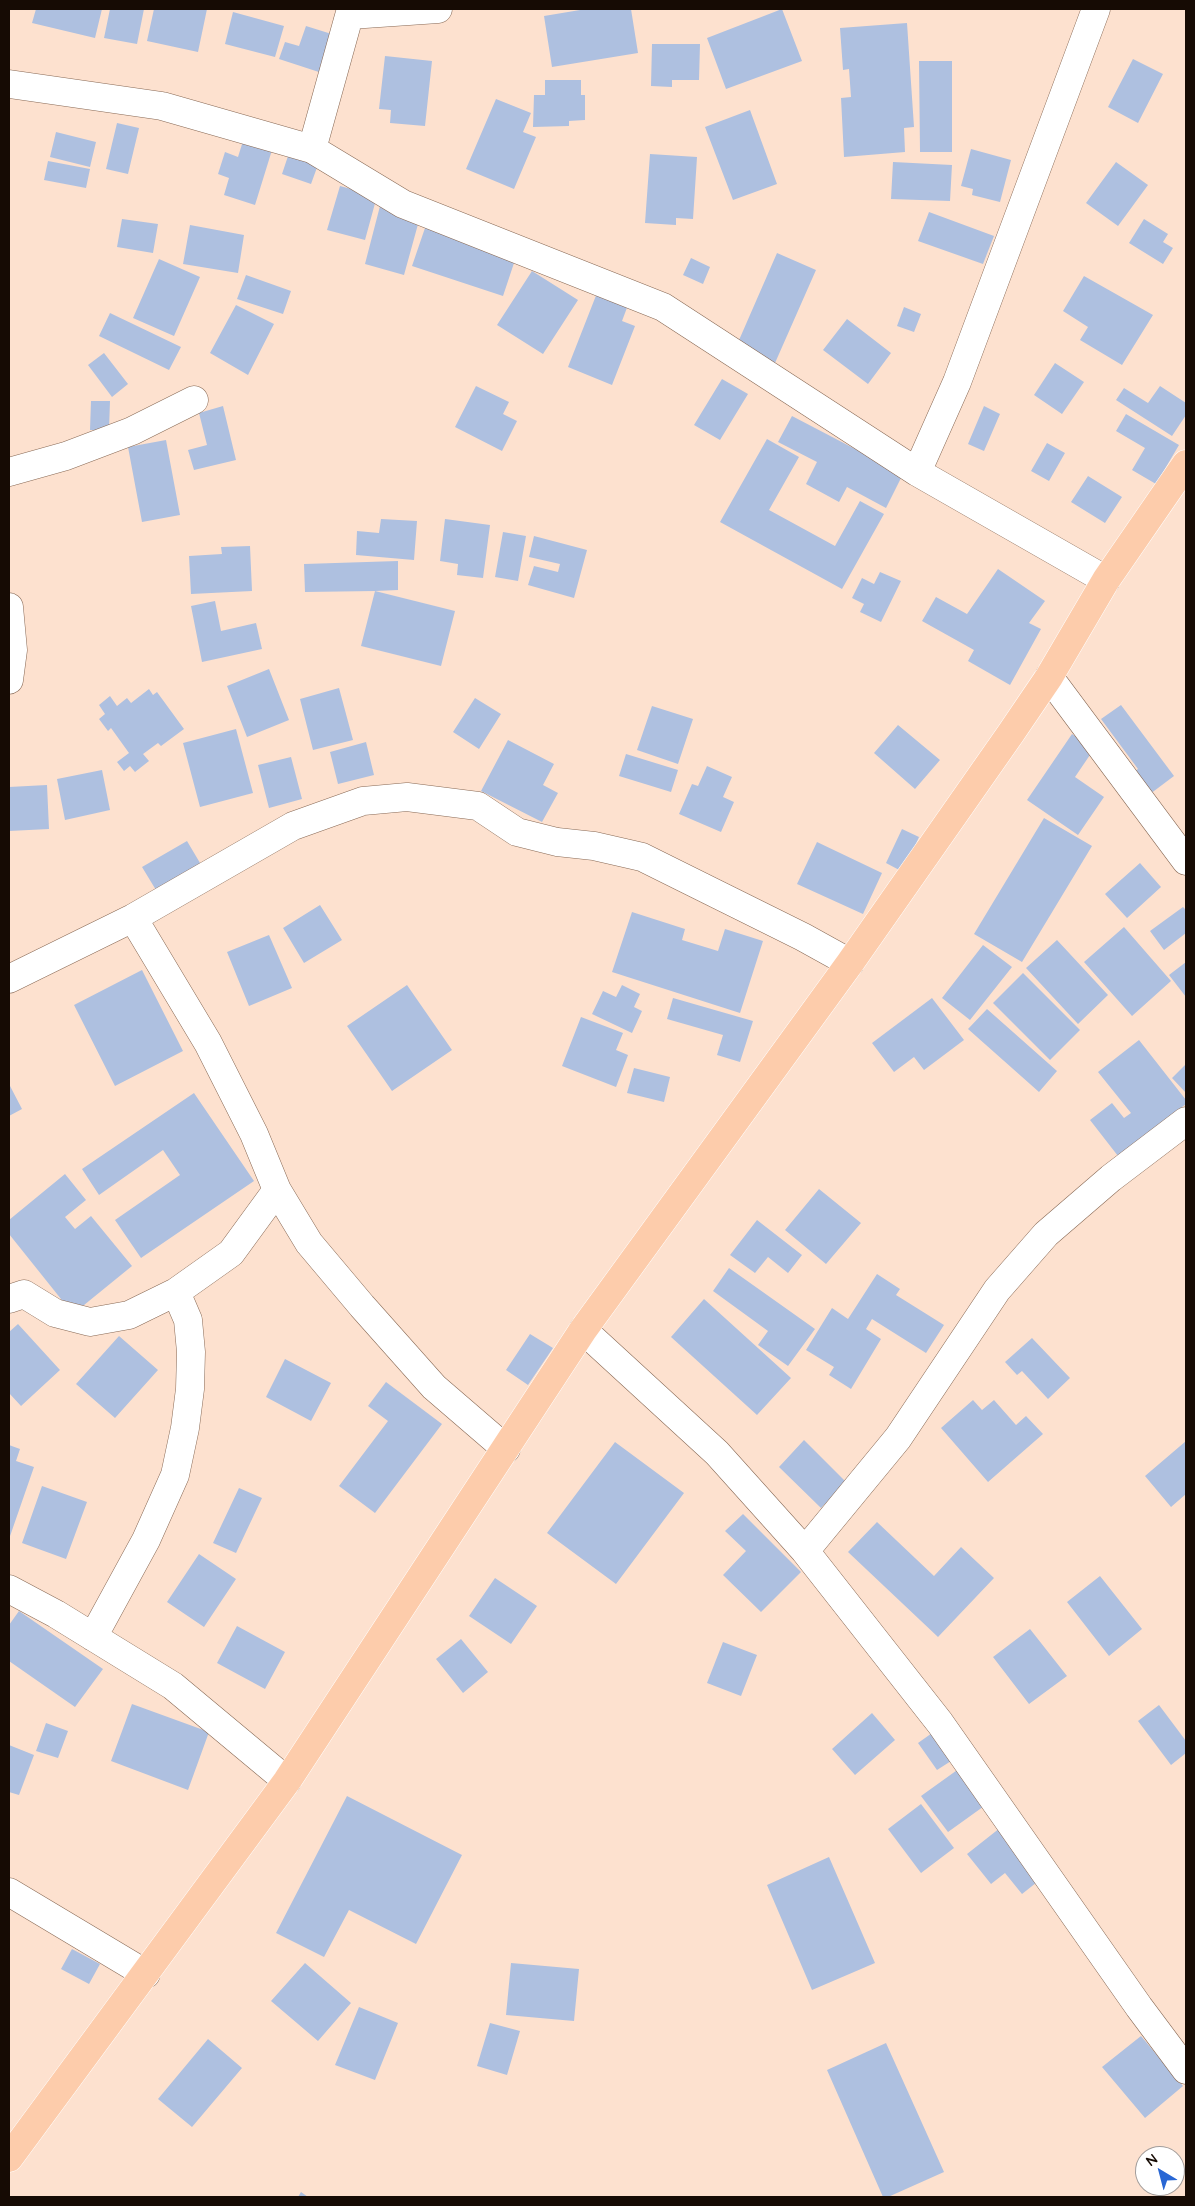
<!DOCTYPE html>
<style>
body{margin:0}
#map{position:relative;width:1195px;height:2206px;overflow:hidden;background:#fde1cf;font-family:Quicksand,sans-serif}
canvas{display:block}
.frame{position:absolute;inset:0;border:10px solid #160b04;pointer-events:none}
.north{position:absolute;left:1135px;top:2146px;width:50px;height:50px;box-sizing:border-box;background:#fff;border:1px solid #a29d9b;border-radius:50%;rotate:323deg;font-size:14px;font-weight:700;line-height:20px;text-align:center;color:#160b04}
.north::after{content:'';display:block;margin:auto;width:18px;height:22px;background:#2967d4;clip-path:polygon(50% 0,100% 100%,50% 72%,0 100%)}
</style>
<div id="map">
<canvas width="1195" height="2206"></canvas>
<div class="frame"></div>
<div class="north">N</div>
</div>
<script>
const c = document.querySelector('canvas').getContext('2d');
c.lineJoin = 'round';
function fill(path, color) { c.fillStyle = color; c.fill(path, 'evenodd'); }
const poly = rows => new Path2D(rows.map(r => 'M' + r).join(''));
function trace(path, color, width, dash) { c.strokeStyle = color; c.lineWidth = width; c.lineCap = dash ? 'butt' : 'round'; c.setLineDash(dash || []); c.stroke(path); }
fill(poly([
 [36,9,102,9,95,38,32,23],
 [110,9,144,9,137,44,104,38],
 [154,9,207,9,198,52,147,41],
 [586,9,631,9,638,53,552,67,544,16],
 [782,9,802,61,726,89,707,38],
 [233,12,284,26,275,57,225,44],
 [907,23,914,127,904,128,905,152,844,157,841,98,851,97,849,69,843,70,840,28],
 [306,26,338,36,325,74,279,59,285,42,299,46],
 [652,44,700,44,699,80,672,80,672,87,651,86],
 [385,56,432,61,425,126,390,123,391,110,379,109],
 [1133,59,1163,74,1138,123,1108,107],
 [919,61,952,61,952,152,920,152],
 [545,80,581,80,581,95,585,95,585,120,569,121,569,126,533,127,534,95,545,95],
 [496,99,531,113,523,132,536,137,514,189,466,169],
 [750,110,777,184,733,200,705,127],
 [117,123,139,128,128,174,106,169],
 [56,132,96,142,90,167,50,157],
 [243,141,272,150,255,205,224,195,229,178,218,174,225,152,238,157],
 [971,149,1011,160,1000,202,972,195,973,189,961,186],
 [289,153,319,162,311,184,282,174],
 [650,154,697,157,693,219,676,218,676,225,645,223],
 [48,161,90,169,86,188,44,180],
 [893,162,952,165,950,201,891,199],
 [1116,162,1148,185,1118,226,1086,203],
 [340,186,377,196,365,240,327,230],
 [380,206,420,217,404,275,365,264],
 [929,212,994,236,983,264,918,241],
 [122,219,158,224,153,253,117,247],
 [1144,219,1168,234,1163,242,1173,248,1163,264,1129,243],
 [190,225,244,235,238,273,183,264],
 [425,228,516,257,503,296,412,266],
 [777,253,816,270,775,363,736,347],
 [691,258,710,267,703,284,683,275],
 [159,259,200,277,174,336,133,318],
 [532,271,578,300,543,354,497,325],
 [246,275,291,291,283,314,237,299],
 [1084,276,1153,315,1122,365,1080,340,1088,327,1063,311],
 [597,293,628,305,622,321,635,326,612,385,568,367],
 [236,305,274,324,248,375,210,353],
 [904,307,921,314,914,332,897,326],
 [110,313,181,347,169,370,99,336],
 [847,319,891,353,868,384,823,350],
 [104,353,128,384,112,397,88,365],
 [1055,363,1084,382,1062,414,1034,395],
 [722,379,748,394,720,440,694,425],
 [476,386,509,402,503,414,517,421,502,451,455,427],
 [1160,386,1186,403,1186,415,1172,436,1116,400,1124,388,1148,403],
 [91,401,110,401,109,430,90,430],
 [223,406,236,460,194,470,188,450,207,445,199,413],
 [984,406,1000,414,984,451,968,444],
 [1126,414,1179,445,1156,484,1132,470,1145,448,1116,431],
 [792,416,903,474,886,508,847,487,839,502,806,484,817,462,778,442],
 [767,439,799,457,769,510,835,546,860,501,884,514,842,589,720,522],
 [166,440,180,515,142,522,128,447],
 [1047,443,1065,453,1049,481,1031,471],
 [1088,476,1122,497,1105,523,1071,502],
 [381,519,417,521,414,560,356,555,357,531,379,533],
 [445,519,490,525,483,578,457,575,458,564,440,561],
 [503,532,526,536,518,581,495,577],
 [534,536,587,550,574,598,528,585,534,566,558,572,560,564,529,557],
 [250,546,252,591,191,594,189,556,222,554,221,547],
 [398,561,398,590,375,591,455,611,441,666,361,646,375,591,305,592,304,564],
 [998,569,1045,601,1029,623,1041,629,1010,685,968,661,974,650,922,621,936,597,967,614],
 [880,572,901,581,881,622,860,612,864,604,852,598,862,578,874,584],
 [215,601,221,631,256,623,262,649,202,662,191,606],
 [269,669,289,720,247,737,227,686],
 [339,688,353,740,313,750,300,699],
 [149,689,153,695,157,692,184,729,161,746,158,743,143,754,149,761,135,772,130,766,124,771,117,762,129,753,111,728,108,731,99,719,105,714,99,705,110,696,117,706,127,698,131,703],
 [475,698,501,714,479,749,453,732],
 [1121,705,1174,776,1146,797,1129,775,1138,769,1101,719],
 [652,706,693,719,678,764,637,750],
 [898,725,940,760,915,789,874,753],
 [236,729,253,793,200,807,183,743],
 [1072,734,1094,749,1075,777,1104,797,1078,835,1027,800],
 [508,740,554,764,543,785,558,793,542,822,481,791],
 [366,742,374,775,338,784,330,752],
 [626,754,678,770,671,792,619,776],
 [291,757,302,799,269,808,258,765],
 [707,766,732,777,723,797,734,802,721,832,679,814,692,784,698,786],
 [102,770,110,810,65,820,57,779],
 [47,785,49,829,9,831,9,787],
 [1044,818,1092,846,1022,962,974,934],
 [902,829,919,837,903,872,886,863],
 [187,841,203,868,159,895,142,867],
 [817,842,882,873,863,914,797,884],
 [1140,863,1161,887,1127,918,1105,894],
 [320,905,342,940,304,963,283,928],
 [1183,907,1186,910,1186,933,1164,950,1150,931],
 [632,912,685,929,682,940,718,951,725,929,763,941,740,1013,612,972],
 [1124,927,1171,981,1132,1016,1084,962],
 [269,935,292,988,249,1006,227,952],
 [1057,940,1108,995,1078,1024,1026,968],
 [983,945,1012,967,970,1020,942,998],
 [1186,962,1186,997,1169,975],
 [142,970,183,1051,115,1086,74,1005],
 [1023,973,1080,1030,1050,1060,993,1003],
 [407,985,452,1050,392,1091,347,1026],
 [622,985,640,994,634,1007,642,1011,632,1033,592,1014,603,991,616,997],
 [673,998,753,1021,740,1062,717,1055,723,1035,667,1019],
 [932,998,964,1040,924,1070,914,1057,894,1072,872,1043],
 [987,1009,1057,1071,1039,1092,968,1029],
 [581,1017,623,1033,616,1050,628,1055,616,1087,562,1066],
 [1139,1040,1186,1100,1186,1104,1118,1156,1090,1120,1112,1103,1124,1118,1131,1113,1098,1072],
 [1186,1064,1186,1093,1172,1078],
 [634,1068,670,1077,664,1102,627,1093],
 [9,1084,22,1109,9,1116],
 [194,1093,254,1181,141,1258,115,1220,180,1175,163,1150,99,1195,82,1169],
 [65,1174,86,1200,65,1217,75,1229,91,1216,132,1266,73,1314,9,1234,9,1220],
 [819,1189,861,1223,826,1264,785,1230],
 [757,1220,802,1255,788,1273,768,1257,755,1273,730,1255],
 [729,1268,815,1329,788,1366,758,1345,768,1331,713,1291],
 [877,1274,900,1289,896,1295,944,1325,926,1353,872,1319,866,1329,881,1339,851,1389,829,1375,834,1367,806,1350,832,1308,848,1319],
 [704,1299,791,1378,757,1415,671,1337],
 [18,1324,60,1370,21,1406,9,1393,9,1332],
 [530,1334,553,1348,528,1385,506,1370],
 [119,1336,158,1370,115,1418,76,1384],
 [1032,1338,1070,1378,1048,1399,1022,1371,1017,1375,1005,1362],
 [285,1359,331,1383,311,1421,266,1397],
 [386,1382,442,1424,375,1513,339,1486,388,1421,368,1406],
 [973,1400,982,1410,994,1400,1016,1425,1026,1416,1043,1434,988,1482,941,1428],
 [804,1440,846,1482,821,1508,779,1467],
 [1186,1441,1186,1494,1171,1507,1145,1476],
 [615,1442,684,1493,616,1584,547,1533],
 [9,1445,20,1449,16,1461,34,1467,9,1539],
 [42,1486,87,1502,66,1559,22,1543],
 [239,1488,262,1498,236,1553,213,1543],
 [743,1514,801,1572,761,1612,723,1575,746,1551,725,1531],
 [877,1522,934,1576,961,1547,994,1578,938,1637,848,1552],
 [199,1554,236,1579,204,1627,167,1602],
 [1100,1576,1142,1629,1109,1656,1067,1602],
 [495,1578,537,1606,511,1644,469,1616],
 [19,1611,103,1669,75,1707,9,1661,9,1625],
 [237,1626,285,1652,265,1689,217,1663],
 [1030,1629,1067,1676,1029,1704,993,1657],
 [461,1639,488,1672,463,1693,436,1659],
 [723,1642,757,1655,741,1696,707,1683],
 [132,1704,209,1732,188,1790,111,1761],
 [1159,1705,1186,1741,1186,1753,1171,1765,1138,1721],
 [872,1713,895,1740,855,1775,832,1749],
 [46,1723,68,1731,58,1758,36,1751],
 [942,1726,962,1754,937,1770,918,1743],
 [9,1745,34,1755,19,1795,9,1792],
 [960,1768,987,1804,948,1832,921,1796],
 [347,1796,462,1855,416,1944,349,1910,324,1957,276,1933],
 [921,1804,954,1848,921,1873,888,1829],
 [1005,1824,1046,1875,1022,1894,1005,1873,991,1884,967,1854],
 [829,1857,875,1963,812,1990,767,1885],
 [72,1949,100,1964,89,1984,61,1969],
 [305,1963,351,2003,318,2041,271,2001],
 [511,1963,579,1969,574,2021,506,2015],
 [359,2007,398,2023,375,2080,335,2065],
 [490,2023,520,2031,507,2075,477,2066],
 [1141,2036,1183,2086,1145,2118,1102,2067],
 [208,2039,242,2068,192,2127,158,2099],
 [886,2043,944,2172,888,2197,883,2197,827,2070],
 [301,2192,308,2197,298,2197]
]), '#aec0e0');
const minor = poly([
 [350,15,438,9],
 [9,84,162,106,312,149,403,204,663,307,917,472,1106,580],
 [312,149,351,9],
 [9,472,66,456,132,431,194,400],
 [917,472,957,382,1096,9],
 [9,607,13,650,9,680],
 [1049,677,1186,861],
 [133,918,208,1043,254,1134,277,1190,309,1243,362,1306,434,1387,506,1449],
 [9,979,133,918,293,826,363,801,407,797,478,806,517,832,557,842,594,846,642,857,803,937,850,963],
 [9,1299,24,1294,55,1313,90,1322,129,1315,176,1292,231,1253,277,1190],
 [583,1330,717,1453,805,1551,940,1723,1139,2007,1186,2070],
 [805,1551,898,1438,997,1290,1046,1234,1111,1178,1186,1121],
 [9,1589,56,1614,173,1686,287,1781],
 [93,1637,146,1540,175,1475,185,1428,190,1389,191,1352,188,1320,176,1292],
 [9,1892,146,1974]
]);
const major = poly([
 [9,2158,287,1781,583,1330,850,963,1011,733,1049,677,1106,580,1186,464]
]);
trace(minor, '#886955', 29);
trace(major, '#fff', 29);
trace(minor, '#fff', 28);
trace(major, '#fdccab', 28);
</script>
